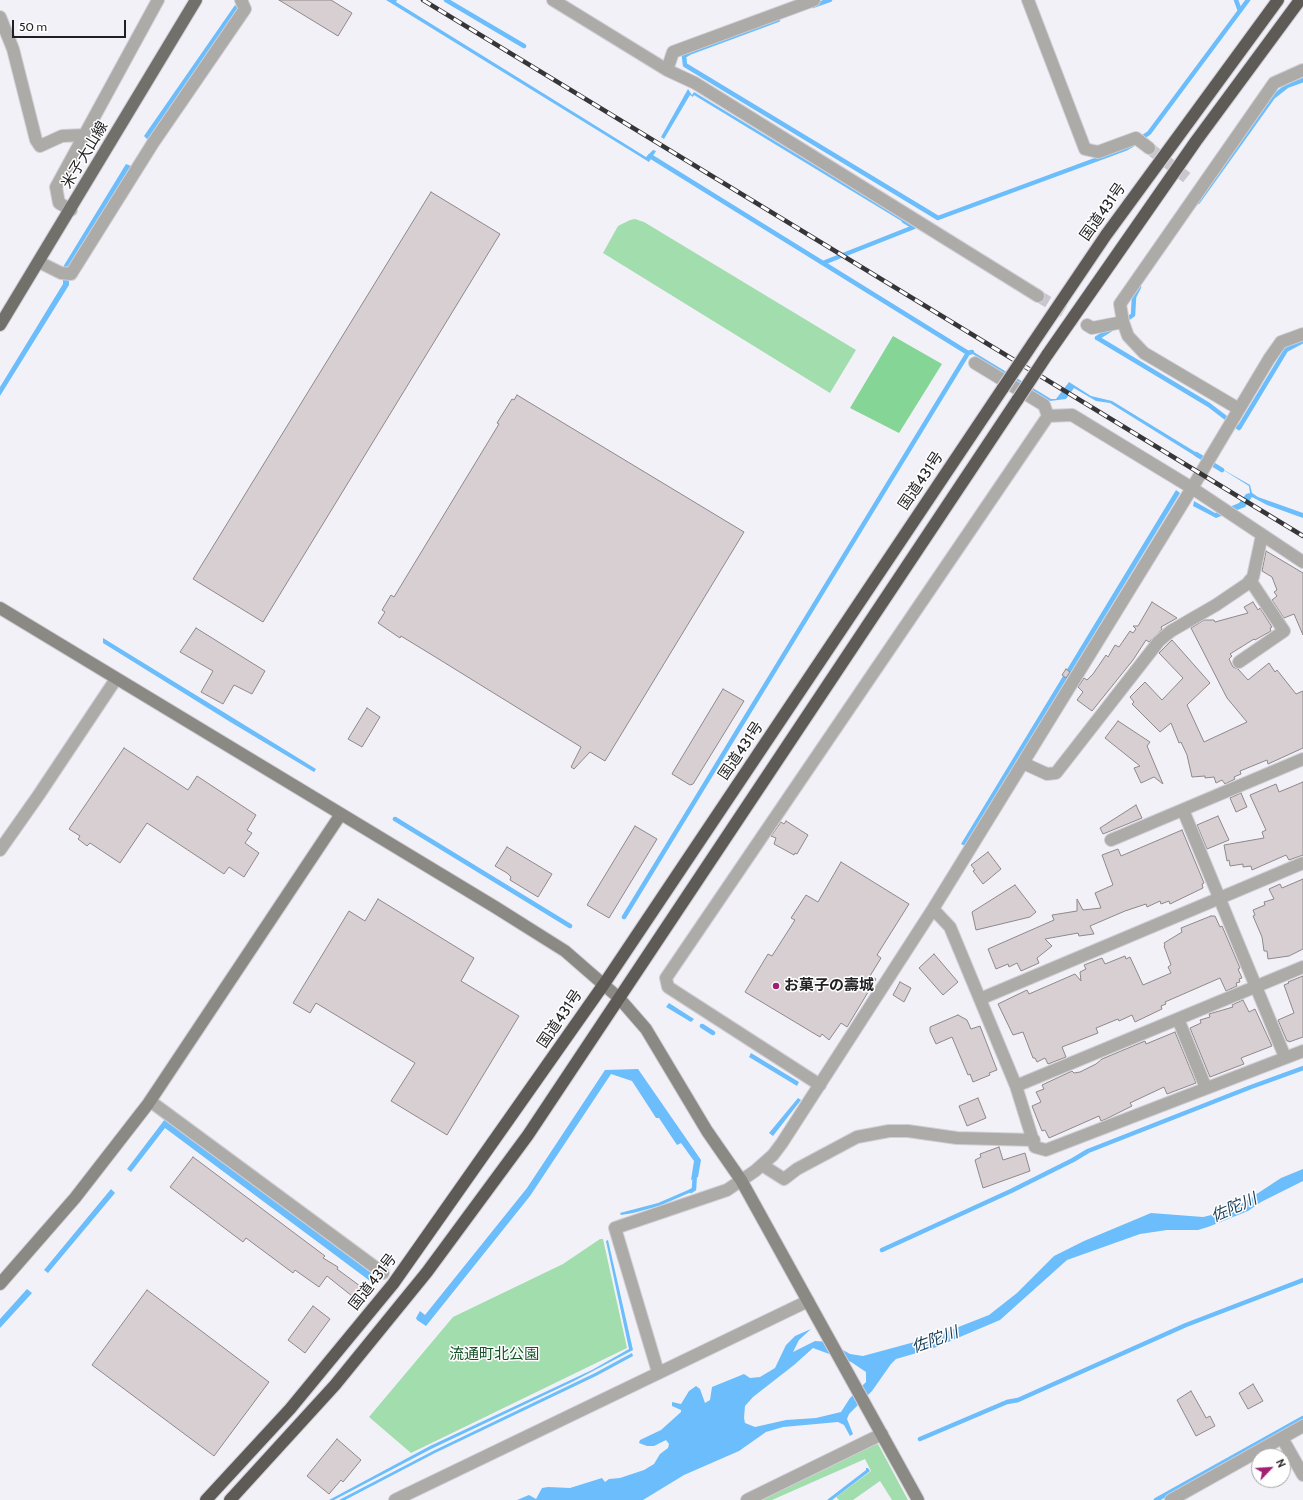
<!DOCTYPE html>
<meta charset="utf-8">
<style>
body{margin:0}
#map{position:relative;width:1303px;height:1500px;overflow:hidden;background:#f3f1f8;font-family:Cabin,sans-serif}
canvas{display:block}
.north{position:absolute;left:1251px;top:1448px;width:40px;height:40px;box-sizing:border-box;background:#fff;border:1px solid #a6a5a6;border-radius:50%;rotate:65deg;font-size:11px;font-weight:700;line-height:16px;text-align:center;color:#201f21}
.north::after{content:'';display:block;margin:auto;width:14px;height:18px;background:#a02174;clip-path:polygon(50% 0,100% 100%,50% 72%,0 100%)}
.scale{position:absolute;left:12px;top:20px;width:114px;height:18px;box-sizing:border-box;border:2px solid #201f21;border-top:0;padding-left:5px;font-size:12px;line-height:14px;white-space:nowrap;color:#201f21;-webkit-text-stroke:3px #fff;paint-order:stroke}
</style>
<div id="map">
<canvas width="1303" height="1500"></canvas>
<div class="north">N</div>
<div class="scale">50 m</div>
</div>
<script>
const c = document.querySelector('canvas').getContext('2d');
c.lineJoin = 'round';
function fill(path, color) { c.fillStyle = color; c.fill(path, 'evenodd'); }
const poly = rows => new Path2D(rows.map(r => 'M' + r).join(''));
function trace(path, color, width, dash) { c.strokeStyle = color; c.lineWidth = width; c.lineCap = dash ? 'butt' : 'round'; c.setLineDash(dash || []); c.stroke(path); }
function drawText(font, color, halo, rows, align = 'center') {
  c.font = font + ' Cabin,"Noto Sans JP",sans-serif'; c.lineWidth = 3; c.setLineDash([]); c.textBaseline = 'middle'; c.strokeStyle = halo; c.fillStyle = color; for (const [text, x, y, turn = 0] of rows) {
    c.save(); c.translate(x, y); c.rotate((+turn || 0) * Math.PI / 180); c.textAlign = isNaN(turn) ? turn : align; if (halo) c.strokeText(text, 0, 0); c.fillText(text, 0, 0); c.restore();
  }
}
fill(poly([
 [635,219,644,222,856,350,830,393,603,253,618,226,630,220],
 [600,1239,603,1239,627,1348,411,1453,369,1417,453,1317,563,1264],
 [878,1444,908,1500,892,1500,880,1481,853,1500,839,1500,836,1497,871,1471,865,1459,772,1500,753,1500,869,1445]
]), '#a1ddad');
fill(poly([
 [893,336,942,364,899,433,850,408]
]), '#84d596');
fill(poly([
 [386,0,397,0,396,2,646,157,653,150,656,151,649,162],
 [235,5,239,8,148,140,144,136],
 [688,89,692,95,694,92,910,223,908,225,694,95,693,97,690,95,664,139,661,137],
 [126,164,131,166,69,267,69,285,0,396,0,387,63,284,63,267],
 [969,351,972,351,1051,399,1056,399,1069,382,1091,396,1112,401,1202,456,1200,459,1110,403,1096,401,1074,388,1066,399,1050,401,971,353,965,353],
 [1217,466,1250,485,1252,493,1258,497,1303,513,1303,518,1267,505,1252,497,1245,507,1216,518,1193,506,1194,501,1215,513,1239,503,1246,494,1250,493,1249,486],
 [1176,490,1180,493,965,846,961,844],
 [103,638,282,748,316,769,314,772,232,723,103,643],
 [669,1003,694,1019,691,1022,666,1007],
 [751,1053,799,1082,797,1086,749,1057],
 [638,1069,701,1160,698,1177,691,1180,694,1161,681,1143,677,1145,659,1118,656,1118,632,1081,611,1074,530,1196,426,1326,417,1320,416,1318,420,1311,425,1315,527,1188,605,1070],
 [798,1098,801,1100,773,1136,769,1133],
 [165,1119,374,1275,370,1281,165,1128,131,1172,127,1169],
 [1303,1169,1303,1181,1261,1202,1248,1211,1208,1227,1198,1230,1167,1230,1140,1234,1067,1260,1000,1320,934,1348,896,1359,891,1364,872,1391,849,1414,847,1419,853,1434,850,1436,844,1425,838,1422,783,1427,766,1432,739,1451,684,1475,643,1500,517,1500,529,1495,536,1499,542,1488,548,1487,570,1488,602,1478,605,1482,609,1479,620,1478,644,1470,654,1464,660,1454,668,1448,669,1444,666,1440,654,1446,647,1446,639,1443,640,1440,661,1430,681,1412,681,1410,672,1406,672,1402,681,1404,689,1391,696,1386,700,1389,705,1403,710,1400,712,1387,744,1374,750,1378,760,1377,775,1368,786,1345,795,1336,811,1329,799,1340,793,1352,815,1341,829,1342,850,1354,863,1356,933,1337,989,1315,1017,1293,1054,1256,1084,1241,1151,1213,1203,1217,1220,1213,1243,1203,1281,1178],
 [813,1348,851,1362,866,1372,866,1382,850,1398,841,1412,816,1418,786,1420,755,1427,745,1423,744,1418,745,1406,753,1397,794,1365],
 [695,1187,696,1190,659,1206,633,1213,621,1215,620,1213,658,1203],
 [111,1189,115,1193,48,1273,44,1270],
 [608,1240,633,1350,574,1381,431,1449,334,1500,329,1500,430,1446,592,1370,629,1349,606,1241],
 [27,1289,32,1293,0,1328,0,1319],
 [632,1353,633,1356,596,1376,435,1453,345,1500,339,1500,435,1450,595,1373],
 [866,1468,868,1468,870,1471,832,1500,827,1500,866,1470]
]), '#6bbdfb');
trace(poly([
 [446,0,524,46],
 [1236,0,1240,11],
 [813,6,830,0],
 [778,20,689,53,684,56,685,65,938,218,1125,149,1132,145],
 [1140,139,1149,133,1248,0],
 [650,156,968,353,972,352],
 [1198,202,1273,97,1287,86,1303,80],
 [823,263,914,227,904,221],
 [1124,321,1133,315,1134,297,1139,287],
 [1097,338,1113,328],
 [1099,339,1209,405,1239,428,1286,350,1303,341],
 [1196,454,1222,470],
 [395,819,570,926],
 [624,917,968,353],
 [702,1026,713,1033],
 [691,1191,694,1189,695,1172],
 [882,1250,1011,1191,1073,1160,1088,1151,1251,1087,1303,1068],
 [920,1439,1007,1402,1018,1400,1186,1325,1303,1280],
 [1156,1500,1303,1418]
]), '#6bbdfb', 4.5);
const building = poly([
 [279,0,331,0,352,13,338,36,279,0],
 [431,192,500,234,263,622,193,579,431,192],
 [517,395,744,532,605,761,590,752,574,769,571,767,581,747,437,658,401,636,400,638,378,623,385,612,382,610,391,595,394,597,499,424,497,423,512,399,514,400,517,395],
 [1266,551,1303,573,1303,635,1294,614,1284,618,1272,600,1277,596,1274,592,1277,590,1272,577,1262,571,1266,551],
 [1152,602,1177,618,1161,627,1162,629,1149,642,1146,640,1133,660,1092,711,1077,700,1083,692,1078,687,1084,678,1087,680,1093,674,1106,655,1108,657,1115,645,1119,647,1130,631,1133,633,1136,629,1133,626,1138,626,1152,602],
 [1253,602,1258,610,1260,608,1272,627,1270,628,1271,631,1255,640,1254,639,1230,654,1232,656,1229,659,1233,667,1238,669,1248,680,1269,663,1275,672,1277,670,1296,694,1303,691,1303,748,1268,764,1267,760,1240,771,1241,774,1234,777,1235,779,1225,784,1222,780,1216,783,1214,777,1205,778,1205,776,1192,777,1187,755,1181,742,1179,743,1171,723,1160,732,1132,704,1134,702,1130,697,1145,682,1162,700,1183,678,1159,653,1172,640,1210,683,1187,705,1204,742,1247,722,1227,698,1191,628,1204,620,1214,620,1215,622,1248,613,1244,607,1253,602],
 [196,628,265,671,252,694,234,685,223,704,201,692,213,671,180,652,196,628],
 [1066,669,1070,672,1066,678,1062,675,1066,669],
 [723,689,744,701,693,784,690,785,672,774,673,772,723,689],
 [367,708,380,717,362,747,348,739,367,708],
 [1118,721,1150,742,1147,746,1163,784,1154,777,1141,783,1134,768,1140,766,1105,738,1118,721],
 [124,748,188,790,197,776,256,815,247,830,252,833,245,843,259,853,244,877,229,867,224,874,147,823,120,863,90,843,87,846,78,839,80,836,69,829,124,748],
 [1303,782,1303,855,1289,860,1286,855,1252,870,1251,866,1243,867,1243,864,1230,866,1229,860,1227,861,1224,845,1264,838,1262,832,1266,830,1250,795,1276,784,1279,792,1303,782],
 [1241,793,1247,807,1236,812,1230,798,1241,793],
 [1136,805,1142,818,1103,834,1100,828,1136,805],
 [1218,816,1229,840,1207,849,1197,825,1218,816],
 [786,821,808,835,797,854,795,853,794,855,774,844,776,838,771,836,781,822,784,824,786,821],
 [635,826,657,839,609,918,587,905,635,826],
 [1182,830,1204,883,1202,884,1203,888,1170,904,1169,901,1161,904,1160,901,1147,907,1146,904,1125,911,1090,926,1094,934,1079,936,1078,933,1045,939,1052,946,1037,958,1039,963,1021,971,1017,963,1009,967,1008,964,996,969,988,949,1054,920,1052,915,1077,911,1077,899,1083,910,1101,908,1095,893,1113,885,1102,855,1118,849,1121,856,1182,830],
 [507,847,552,874,538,897,510,880,511,877,507,873,495,866,507,847],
 [988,852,1001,869,983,884,973,871,975,870,971,865,988,852],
 [841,862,909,904,877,955,881,958,870,976,876,979,847,1027,841,1023,829,1040,822,1034,820,1037,745,992,768,954,772,956,795,920,791,918,806,895,818,902,841,862],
 [1303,879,1303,949,1289,956,1268,959,1267,951,1264,951,1262,937,1253,916,1255,915,1253,910,1265,905,1264,902,1274,899,1269,889,1280,884,1282,888,1303,879],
 [1015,885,1036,912,1030,917,976,930,972,912,1015,885],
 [378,899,474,958,461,981,519,1016,447,1135,391,1101,415,1063,316,1003,310,1013,293,1003,349,911,365,921,378,899],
 [1211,916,1215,916,1220,927,1222,926,1240,968,1238,969,1242,978,1239,979,1240,982,1236,983,1237,986,1226,991,1220,978,1165,1002,1166,1004,1161,1006,1162,1009,1135,1022,1132,1015,1119,1021,1118,1019,1096,1028,1098,1033,1062,1047,1066,1057,1048,1064,1045,1058,1037,1062,1035,1058,1033,1058,1023,1032,1013,1035,998,1004,1027,990,1029,994,1075,974,1081,981,1080,972,1086,969,1084,965,1102,958,1105,964,1125,956,1126,959,1130,957,1143,985,1171,973,1168,967,1171,965,1164,946,1165,945,1164,943,1182,932,1181,928,1211,916],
 [934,954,958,982,943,995,919,968,934,954],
 [1303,976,1303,1037,1289,1042,1289,1041,1287,1041,1278,1020,1294,1013,1284,985,1289,983,1288,982,1303,976],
 [900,982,911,988,904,1002,893,995,900,982],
 [1243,1000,1249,1012,1255,1009,1272,1046,1241,1058,1244,1064,1210,1077,1190,1028,1201,1023,1200,1020,1210,1017,1209,1014,1233,1007,1232,1005,1243,1000],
 [958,1015,967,1020,971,1029,980,1026,997,1070,989,1073,990,1075,973,1082,970,1074,968,1075,952,1037,936,1044,930,1031,930,1027,958,1015],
 [1175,1032,1196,1083,1167,1094,1164,1087,1130,1103,1132,1106,1106,1119,1101,1121,1099,1116,1049,1138,1045,1130,1042,1131,1032,1106,1041,1102,1036,1092,1044,1089,1042,1085,1072,1071,1074,1073,1080,1072,1096,1064,1102,1059,1145,1041,1146,1044,1175,1032],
 [978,1098,986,1118,967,1126,959,1106,978,1098],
 [999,1147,1003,1160,1025,1153,1030,1171,983,1188,975,1160,981,1157,980,1154,999,1147],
 [193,1157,325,1256,323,1258,338,1267,337,1269,360,1286,352,1296,327,1276,319,1287,295,1270,293,1273,246,1238,243,1242,170,1187,193,1157],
 [147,1290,269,1382,214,1456,92,1365,147,1290],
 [313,1306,330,1319,305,1353,288,1340,313,1306],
 [1253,1384,1263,1401,1248,1409,1239,1393,1253,1384],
 [1191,1391,1204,1414,1206,1418,1210,1416,1215,1426,1196,1436,1177,1400,1191,1391],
 [337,1439,361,1460,343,1482,341,1480,329,1494,307,1476,337,1439]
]);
fill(building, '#d8cfd2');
trace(building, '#8f888a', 1);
trace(poly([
 [1149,148,1191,181],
 [1038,296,1087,325]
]), '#c9c7cd', 12, [12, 6]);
const street = poly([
 [553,0,667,70,695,83,1038,296],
 [1028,0,1085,149,1098,152,1136,138,1149,148],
 [0,17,13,49,36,140,40,146,62,136,84,135],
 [667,70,673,52,814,0],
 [71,210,59,203,56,187,158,0],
 [39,262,61,273,71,274,153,143,245,9,241,0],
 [1087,325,1092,328,1123,322],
 [1239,409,1144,353,1128,336,1123,322,1120,304,1274,83,1303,70],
 [1048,416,1072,415,1192,488,1303,562],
 [1239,662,1284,631,1250,580],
 [1023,763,1047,774,1056,773,1159,641,1171,631,1216,605,1247,584,1253,577,1262,535],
 [1183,810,1285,1057],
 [1111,840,1303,759],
 [0,850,38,796,116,679],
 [933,909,950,927,1016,1086,1035,1147,1046,1150,1303,1051],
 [980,999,1303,863],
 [1178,1019,1206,1088],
 [820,1085,668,987,666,978,1048,416,1044,405,975,363],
 [1016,1086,1303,967],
 [150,1101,383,1273],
 [762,1165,784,1179,797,1169,857,1137,889,1131,908,1131,957,1138,1034,1140],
 [658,1372,615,1228,727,1190,755,1171,773,1155,782,1143,933,909,1192,488,1269,359,1281,342,1303,334],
 [1282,1438,1303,1475],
 [395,1500,808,1301],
 [747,1500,882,1434],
 [1171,1500,1303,1426]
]);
const secondary = poly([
 [0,608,495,907,565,951,619,998,646,1029,707,1131,741,1180,918,1500],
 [0,1284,75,1198,148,1104,341,814]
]);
const primary = poly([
 [0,325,196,0]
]);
const highway = poly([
 [1033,343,1106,235,1278,0],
 [1047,355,1196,141,1300,0],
 [206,1500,290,1409,393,1284,604,984,1003,388],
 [230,1500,335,1385,427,1272,528,1135,1018,399]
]);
trace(street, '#d1cfd6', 14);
trace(secondary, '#d1cfd6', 14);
trace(primary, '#d1cfd6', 14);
trace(highway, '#d1cfd6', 14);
trace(street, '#acaba8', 12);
trace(secondary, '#8a8984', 12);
trace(primary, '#72706b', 12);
trace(highway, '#5e5b56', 12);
const rail = poly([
 [423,0,1303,536]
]);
trace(rail, '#363537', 4.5);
trace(rail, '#fff', 3, [9]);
const highwayBridge = poly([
 [1003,388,1033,343],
 [1018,399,1047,355]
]);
trace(highwayBridge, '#d1cfd6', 14, []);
trace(highwayBridge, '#5e5b56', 12);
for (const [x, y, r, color] of [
 [776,986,4,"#a02174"]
]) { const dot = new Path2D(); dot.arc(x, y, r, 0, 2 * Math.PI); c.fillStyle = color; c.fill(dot); trace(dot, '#fff', 1.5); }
drawText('15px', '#201f21', '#fff', [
 ["米子大山線",85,155,-59],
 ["国道431号",1103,212,-55],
 ["国道431号",921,481,-56],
 ["国道431号",741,751,-56],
 ["国道431号",560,1019,-56],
 ["国道431号",373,1282,-52]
]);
drawText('bold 15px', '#201f21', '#fff', [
 ["お菓子の壽城",784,986]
], 'left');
drawText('15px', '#175129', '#fff', [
 ["流通町北公園",494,1355]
]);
drawText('italic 16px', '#1a3d56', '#fff', [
 ["佐陀川",1234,1208,-24],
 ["佐陀川",935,1340,-20]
]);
</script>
